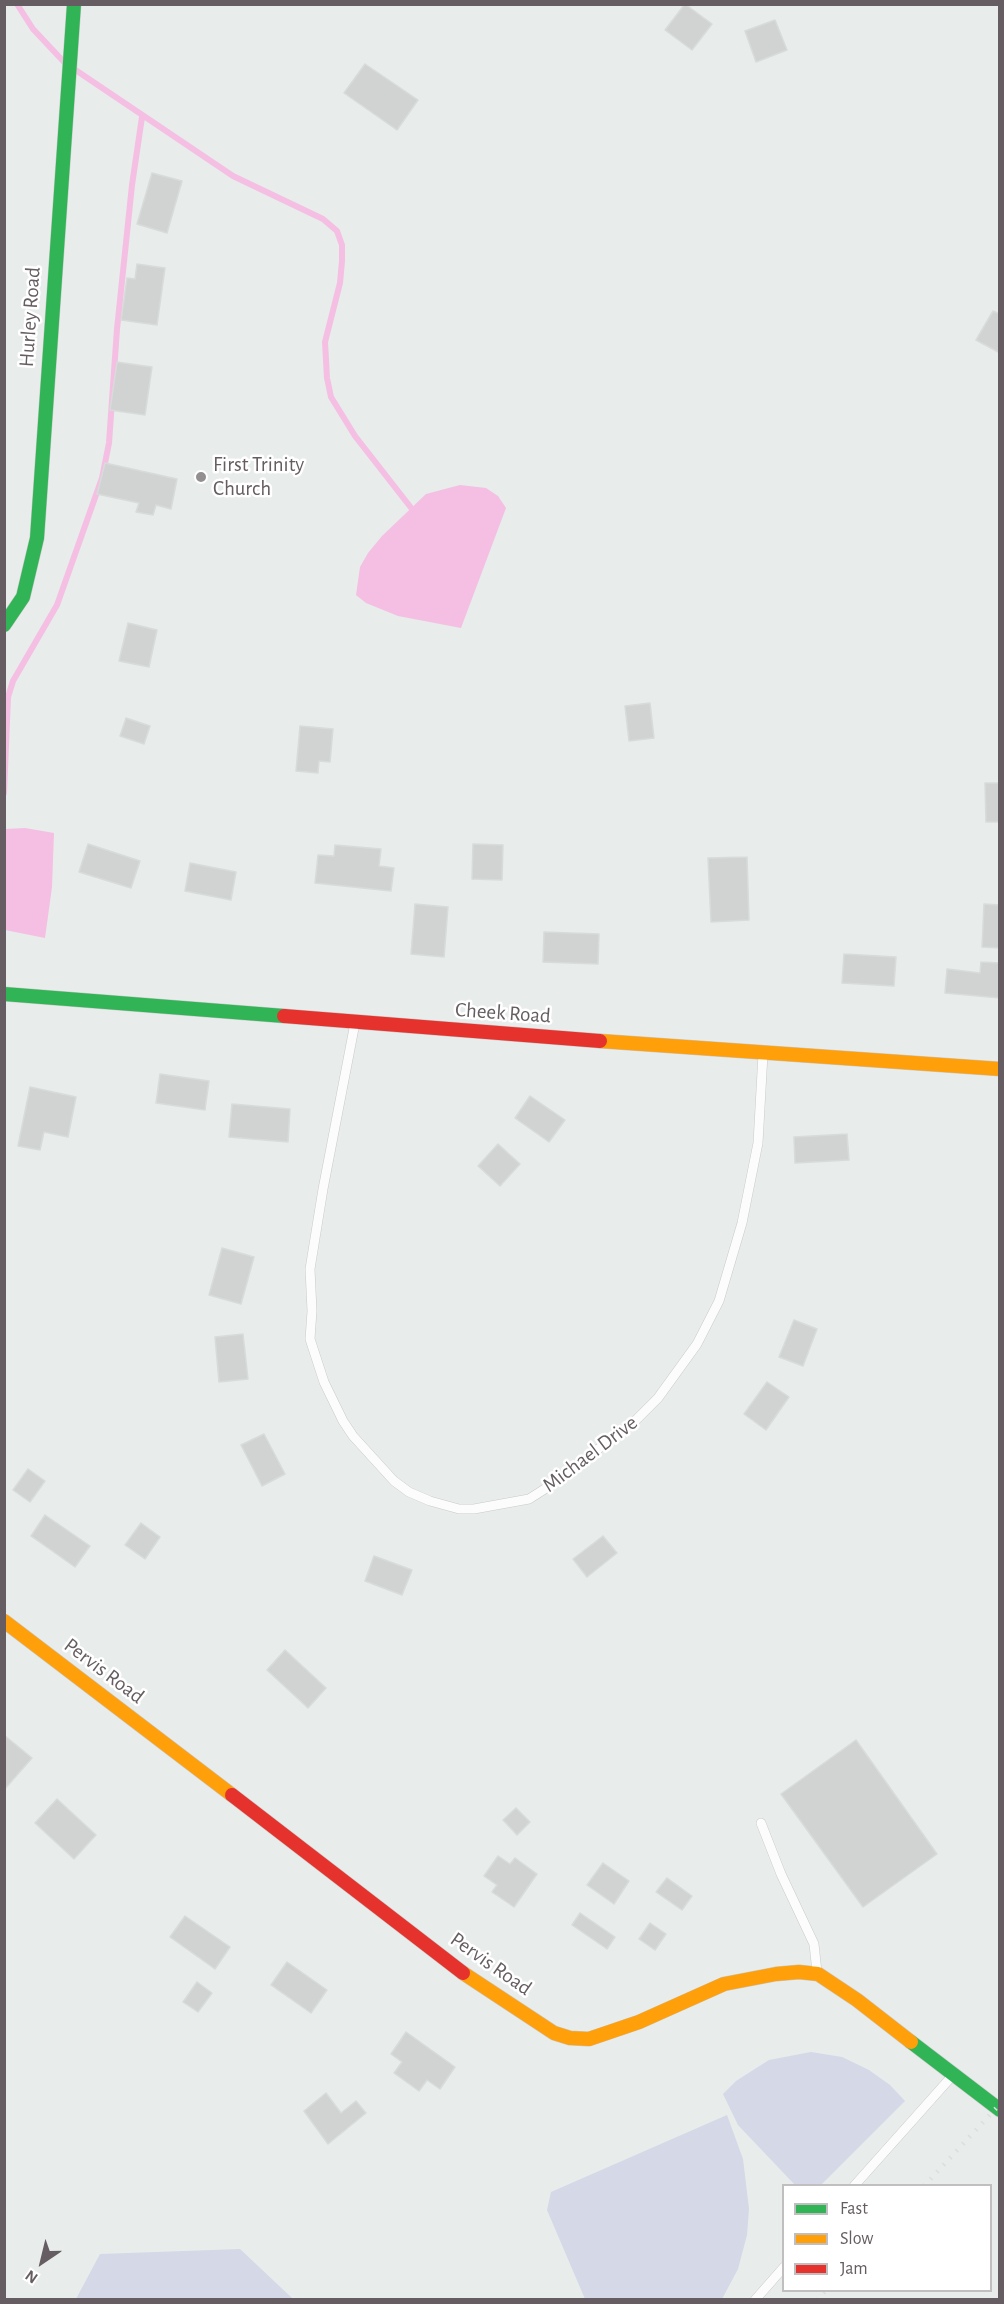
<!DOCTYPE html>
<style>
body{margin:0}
#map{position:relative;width:1004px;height:2304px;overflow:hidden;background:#e8eceb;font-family:"Alegreya Sans",sans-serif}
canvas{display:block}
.frame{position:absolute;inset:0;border:6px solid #655d61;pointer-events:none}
.legend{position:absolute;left:782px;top:2184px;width:210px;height:108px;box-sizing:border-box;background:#fff;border:2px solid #c1bec0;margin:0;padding:8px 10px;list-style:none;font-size:18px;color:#655d61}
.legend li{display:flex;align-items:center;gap:12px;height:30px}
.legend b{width:30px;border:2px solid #c1bec0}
.north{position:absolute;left:12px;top:2232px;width:60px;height:60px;-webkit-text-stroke:4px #fff;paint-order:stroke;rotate:215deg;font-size:16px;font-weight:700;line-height:24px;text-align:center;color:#655d61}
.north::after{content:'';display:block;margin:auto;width:21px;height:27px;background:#655d61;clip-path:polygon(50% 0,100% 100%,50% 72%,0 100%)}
</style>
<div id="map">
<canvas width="1004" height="2304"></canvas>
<div class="frame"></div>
<ul class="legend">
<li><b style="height:8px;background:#30b455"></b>Fast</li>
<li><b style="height:8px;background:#ff9f0a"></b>Slow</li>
<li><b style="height:8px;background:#e5322d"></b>Jam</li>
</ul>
<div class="north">N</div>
</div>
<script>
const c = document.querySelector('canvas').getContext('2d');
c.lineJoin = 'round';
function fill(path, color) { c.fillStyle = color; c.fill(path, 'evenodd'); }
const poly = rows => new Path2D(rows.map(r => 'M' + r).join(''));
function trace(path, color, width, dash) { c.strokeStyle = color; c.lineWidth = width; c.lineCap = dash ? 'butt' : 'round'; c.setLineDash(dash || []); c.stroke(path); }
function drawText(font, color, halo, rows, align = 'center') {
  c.font = font + ' "Alegreya Sans",sans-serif'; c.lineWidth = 5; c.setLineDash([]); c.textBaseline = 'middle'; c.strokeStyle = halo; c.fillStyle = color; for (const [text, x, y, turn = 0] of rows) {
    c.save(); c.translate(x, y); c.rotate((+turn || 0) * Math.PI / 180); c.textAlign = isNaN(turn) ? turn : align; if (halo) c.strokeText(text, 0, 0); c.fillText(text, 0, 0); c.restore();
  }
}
fill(poly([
 [811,2052,842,2057,869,2070,890,2085,905,2101,821,2185,795,2185,738,2125,723,2094,736,2081,769,2060],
 [727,2115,743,2159,749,2209,747,2235,738,2269,722,2299,585,2299,547,2210,551,2192],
 [240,2249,293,2299,76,2299,100,2254]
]), '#d4d8e7');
fill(poly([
 [460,485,486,488,498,496,506,508,461,628,398,616,366,603,356,595,360,567,368,553,382,536,426,494],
 [25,828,54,833,52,887,45,938,5,930,5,829]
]), '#f4bfe2');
trace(poly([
 [17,4,33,29,64,62],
 [74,69,233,176,323,219,337,231,342,245,342,261,340,283,325,342,327,378,331,397,355,436,412,509,414,514],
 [4,793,8,697,13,681,57,605,102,478,109,443,117,329,132,185,142,117]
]), '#f4bfe2', 6);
const building = poly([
 [685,4,712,24,692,50,665,30,685,4],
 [775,20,787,50,756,62,745,31,775,20],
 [365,64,418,100,397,130,344,93,365,64],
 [152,173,182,181,167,233,137,224,152,173],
 [137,264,165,268,157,325,121,320,127,278,135,279,137,264],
 [993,311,1000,314,1000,353,976,340,993,311],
 [117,362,152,367,145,415,110,410,117,362],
 [105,463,177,479,171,509,156,505,153,515,136,512,139,503,97,494,105,463],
 [128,623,157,630,149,667,119,661,128,623],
 [650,703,654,738,629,741,625,706,650,703],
 [126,718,150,726,144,744,120,736,126,718],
 [300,726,333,729,330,762,319,761,318,773,296,771,300,726],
 [985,783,1000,783,1000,822,986,822,985,783],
 [88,844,140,861,131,888,79,872,88,844],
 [473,844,503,845,502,880,472,879,473,844],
 [335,845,381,849,379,866,394,868,391,891,315,883,318,855,334,856,335,845],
 [747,857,749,920,711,922,708,858,747,857],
 [190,863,236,872,231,900,185,891,190,863],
 [415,904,448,907,444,957,411,954,415,904],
 [984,904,1000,905,1000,948,982,947,984,904],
 [544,932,599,934,598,964,543,962,544,932],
 [844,954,896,957,894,986,842,983,844,954],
 [981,962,1000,963,1000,998,945,993,947,969,980,973,981,962],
 [160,1074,209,1081,205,1110,156,1103,160,1074],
 [30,1087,76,1097,68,1137,44,1132,40,1150,18,1146,30,1087],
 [530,1096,565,1120,549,1142,515,1118,530,1096],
 [232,1104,290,1109,288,1142,229,1137,232,1104],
 [847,1134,849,1160,795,1163,794,1137,847,1134],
 [498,1144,520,1164,500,1186,478,1166,498,1144],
 [222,1248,254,1257,241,1304,209,1295,222,1248],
 [794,1320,817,1329,803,1366,779,1357,794,1320],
 [243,1334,248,1379,219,1382,215,1337,243,1334],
 [767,1382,789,1397,766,1430,744,1414,767,1382],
 [264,1434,285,1474,262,1486,241,1445,264,1434],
 [28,1469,45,1481,30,1502,13,1490,28,1469],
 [45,1515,90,1546,75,1567,31,1536,45,1515],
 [141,1523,160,1537,145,1559,125,1545,141,1523],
 [603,1536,617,1553,587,1577,573,1559,603,1536],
 [374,1556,412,1570,402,1595,365,1581,374,1556],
 [285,1650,326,1688,308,1708,267,1670,285,1650],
 [4,1735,32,1758,4,1790,4,1735],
 [856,1740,937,1854,863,1907,781,1794,856,1740],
 [57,1799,96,1835,74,1859,35,1823,57,1799],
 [516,1808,530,1822,517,1835,503,1820,516,1808],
 [498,1856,510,1864,515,1858,537,1874,514,1907,492,1892,497,1885,484,1876,498,1856],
 [603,1863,629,1881,614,1904,587,1885,603,1863],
 [667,1878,692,1896,682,1910,656,1892,667,1878],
 [580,1913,615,1937,607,1949,572,1925,580,1913],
 [185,1916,230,1947,215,1969,170,1937,185,1916],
 [650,1923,666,1934,655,1950,639,1939,650,1923],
 [287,1962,327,1990,311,2013,271,1985,287,1962],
 [197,1982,212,1993,198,2012,183,2002,197,1982],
 [406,2032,455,2067,440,2089,427,2080,419,2091,394,2073,402,2062,391,2054,406,2032],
 [326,2093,341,2113,356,2101,366,2113,328,2144,304,2111,326,2093]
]);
fill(building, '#d1d3d2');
trace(building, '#d7dcda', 1.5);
const lane = poly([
 [355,1023,323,1189,310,1269,312,1311,310,1339,324,1382,343,1421,353,1436,394,1481,409,1492,430,1501,459,1509,474,1509,529,1499,551,1485,635,1421,658,1398,697,1344,719,1301,742,1223,758,1143,763,1054],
 [761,1823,781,1874,814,1944,817,1972],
 [854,2186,953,2075],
 [755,2300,784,2267]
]);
const fast = poly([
 [4,625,23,597,37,538,74,4],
 [4,994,284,1016],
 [911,2042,1000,2110]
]);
const slow = poly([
 [600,1041,1000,1069],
 [4,1621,232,1795],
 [463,1973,554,2033,570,2038,589,2039,639,2022,724,1984,776,1974,799,1972,818,1974,857,2000,911,2042]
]);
const jam = poly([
 [284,1016,600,1041],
 [232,1795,463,1973]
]);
trace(lane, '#c9c9ca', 10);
trace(fast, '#c8c8c8', 15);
trace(slow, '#c8c8c8', 15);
trace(jam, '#c8c8c8', 15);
trace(lane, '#fcfcfc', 9);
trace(fast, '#30b455', 14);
trace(slow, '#ff9f0a', 14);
trace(jam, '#e5322d', 14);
trace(poly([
 [924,2186,1000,2104],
 [817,2300,826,2290]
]), '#ddd', 4.5, [1.5, 8]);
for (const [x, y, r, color] of [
 [201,477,6,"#938f91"]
]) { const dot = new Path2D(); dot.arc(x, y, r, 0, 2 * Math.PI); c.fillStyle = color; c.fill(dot); trace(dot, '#fff', 2); }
drawText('21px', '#655d61', '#fff', [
 ["Hurley Road",30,317,-86],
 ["Cheek Road",503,1013,4],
 ["Michael Drive",590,1454,-37],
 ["Pervis Road",104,1671,37],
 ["Pervis Road",491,1964,35]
]);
drawText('21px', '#655d61', '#fff', [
 ["First Trinity",213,465],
 ["Church",213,489]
], 'left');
</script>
